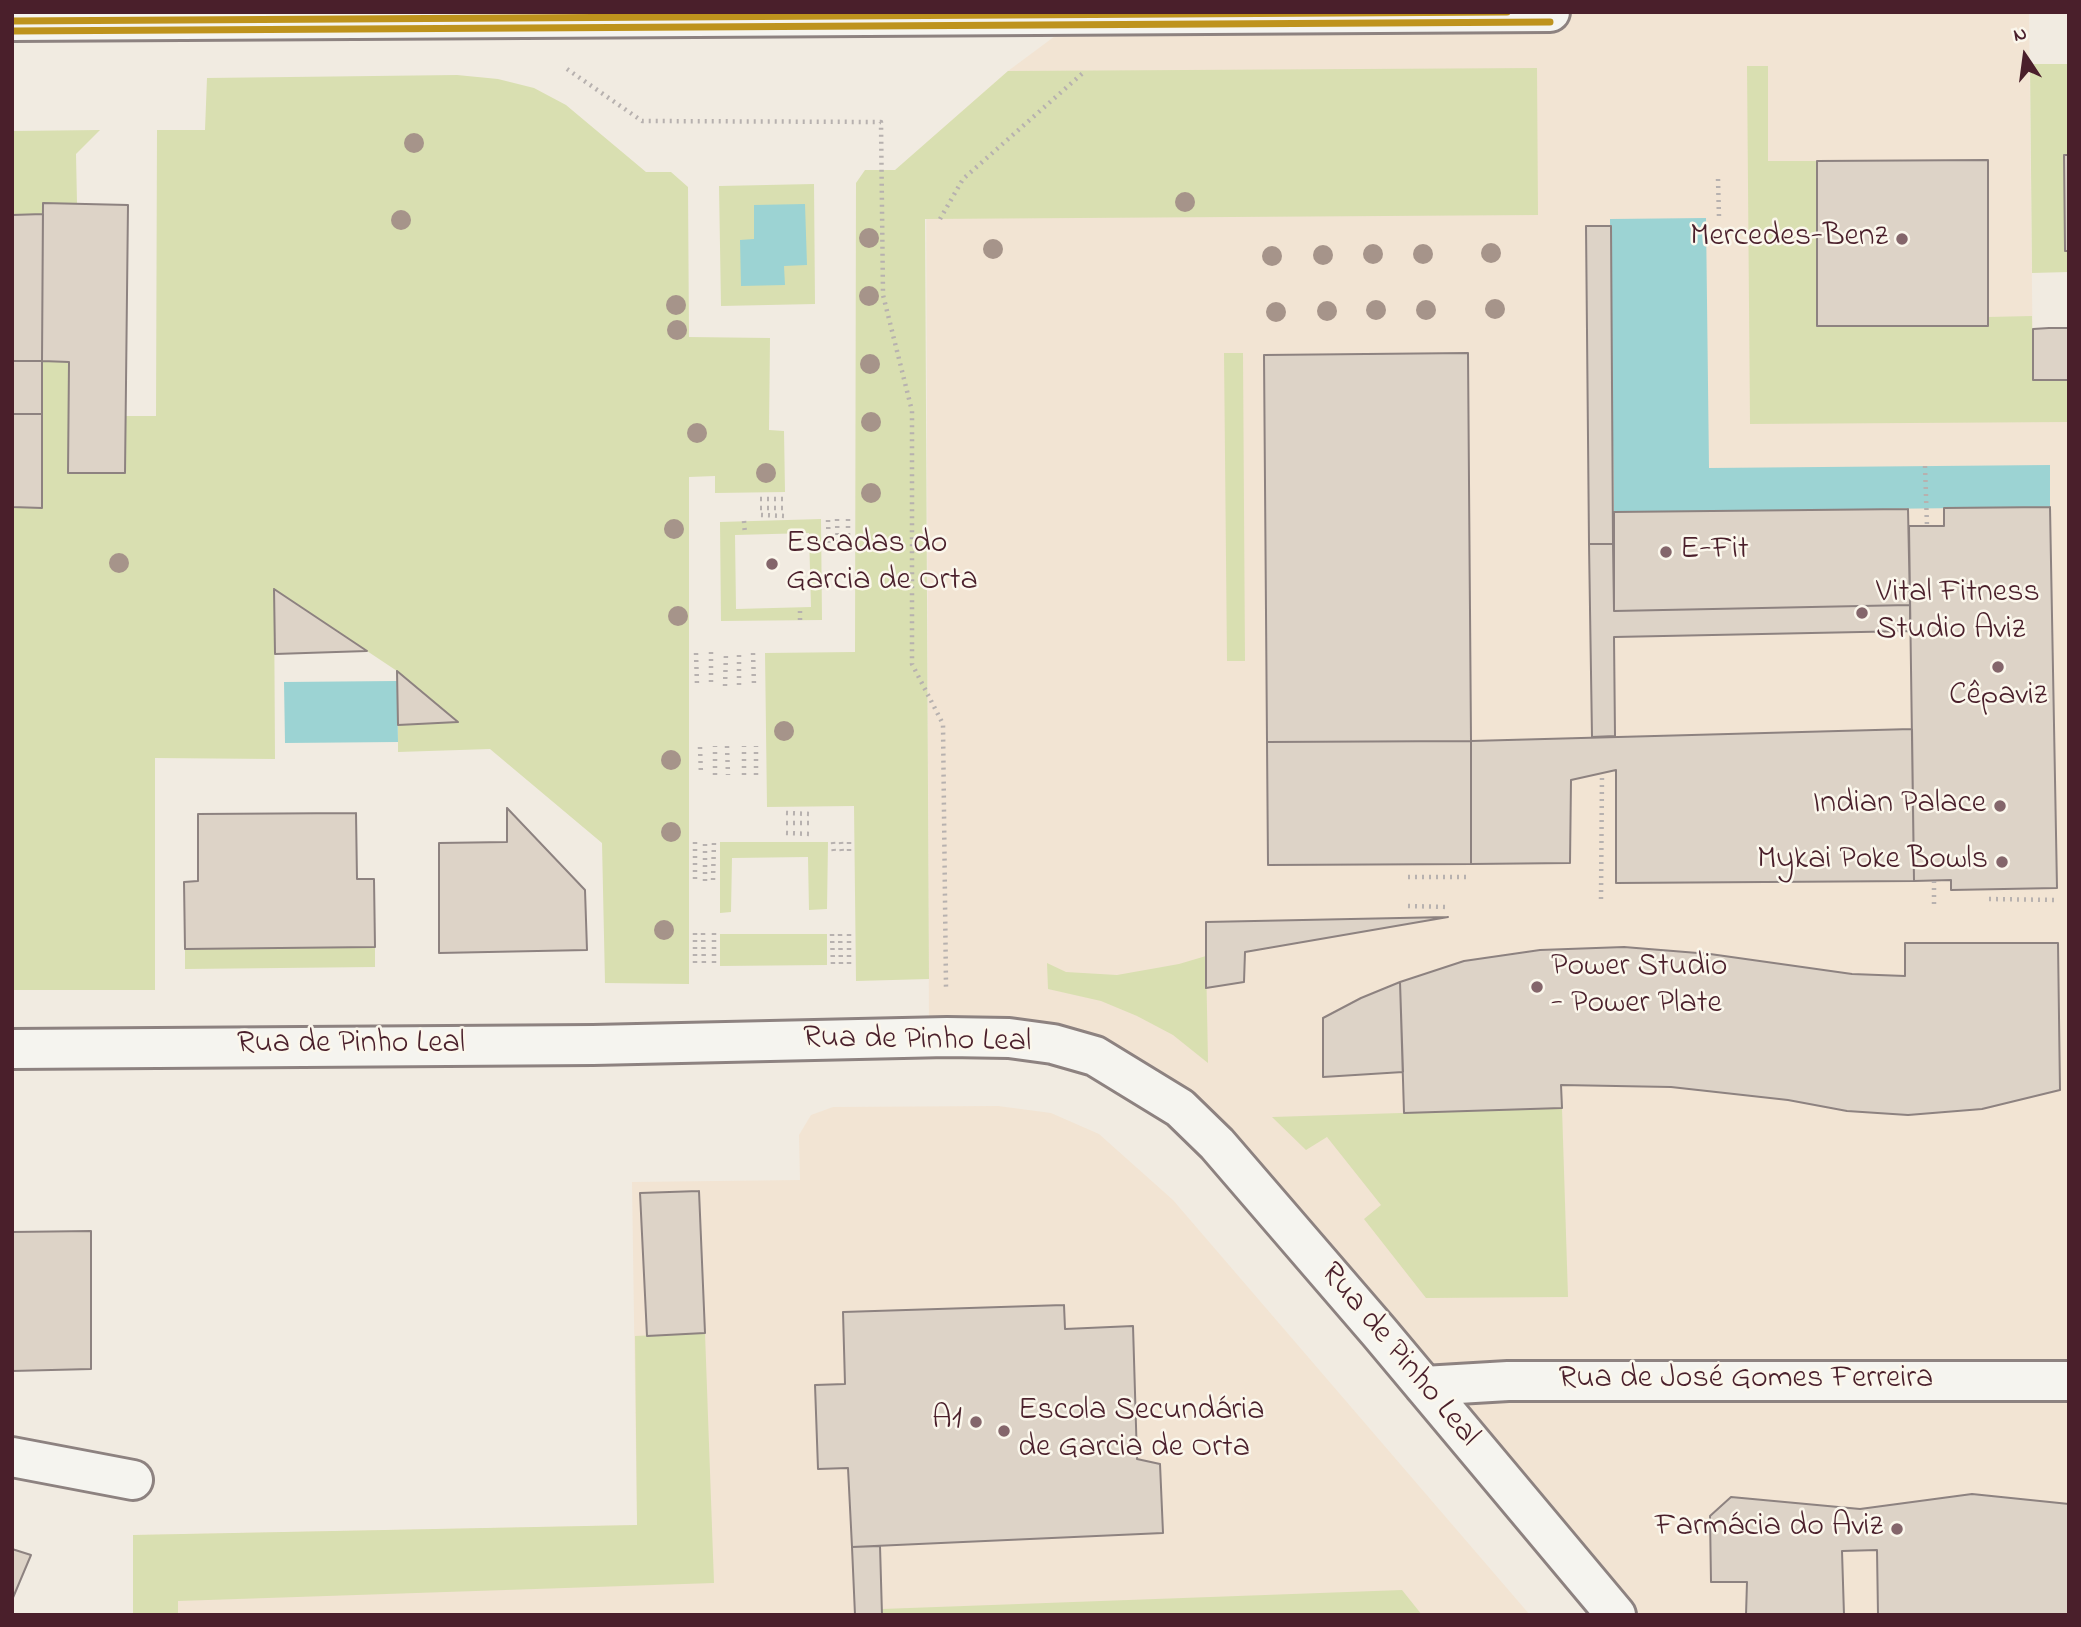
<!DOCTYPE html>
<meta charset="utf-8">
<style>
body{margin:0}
#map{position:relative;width:2081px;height:1627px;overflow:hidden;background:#f1ebe1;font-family:"Indie Flower",sans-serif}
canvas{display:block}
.frame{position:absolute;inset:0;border:14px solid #4a1f2b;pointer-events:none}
.north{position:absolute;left:1990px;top:21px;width:70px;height:70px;-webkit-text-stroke:5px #fbf7ec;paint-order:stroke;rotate:347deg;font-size:19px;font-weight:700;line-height:28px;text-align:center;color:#4a1f2b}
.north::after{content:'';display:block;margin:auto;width:24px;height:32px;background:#4a1f2b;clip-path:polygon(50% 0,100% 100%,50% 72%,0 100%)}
</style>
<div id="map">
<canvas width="2081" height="1627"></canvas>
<div class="frame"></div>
<div class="north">N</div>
</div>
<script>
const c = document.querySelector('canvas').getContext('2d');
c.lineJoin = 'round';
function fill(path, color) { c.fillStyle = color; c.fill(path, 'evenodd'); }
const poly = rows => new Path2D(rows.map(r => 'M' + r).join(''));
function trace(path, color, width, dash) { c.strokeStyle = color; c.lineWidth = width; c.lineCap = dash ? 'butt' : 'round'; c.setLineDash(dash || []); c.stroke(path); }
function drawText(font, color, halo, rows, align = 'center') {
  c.font = font + ' "Indie Flower",sans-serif'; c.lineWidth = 5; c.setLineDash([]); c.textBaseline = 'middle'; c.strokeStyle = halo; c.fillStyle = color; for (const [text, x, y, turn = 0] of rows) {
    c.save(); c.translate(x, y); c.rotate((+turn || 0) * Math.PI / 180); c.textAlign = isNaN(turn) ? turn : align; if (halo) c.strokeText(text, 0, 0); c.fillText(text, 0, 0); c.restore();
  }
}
fill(poly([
 [1540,12,2029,12,2033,380,2069,380,2069,1615,1616,1615,1132,1077,929,1038,926,143,1008,71,1082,16],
 [998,1106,1051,1113,1099,1134,1173,1200,1530,1615,133,1615,133,1535,637,1525,632,1182,800,1180,799,1135,811,1115,833,1107]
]), '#f2e4d3');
fill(poly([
 [2030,64,2069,64,2069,272,2032,273],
 [1747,66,1768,66,1768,161,1817,161,1817,326,1988,326,1988,317,2032,316,2033,380,2069,380,2069,422,1750,424],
 [1537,68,1538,215,925,219,929,979,856,981,854,806,767,807,765,653,855,652,856,183,865,170,895,170,1008,71],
 [457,75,498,79,534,88,566,105,646,172,671,172,688,187,689,337,770,338,769,430,784,431,785,492,715,493,715,476,689,477,689,984,605,983,602,843,490,749,398,752,398,725,457,721,397,671,274,589,275,759,155,758,155,990,12,990,12,414,13,507,41,508,42,361,69,362,68,473,125,473,125,416,156,416,157,130,205,130,207,78],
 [100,130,76,154,77,203,44,203,43,214,12,215,12,131],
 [814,184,815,304,721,306,719,186],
 [1224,353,1243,353,1245,661,1227,661],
 [821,519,822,620,721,621,720,522],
 [809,533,811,607,736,609,735,535],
 [720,842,828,842,827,909,809,910,808,857,732,858,731,912,720,913],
 [720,934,827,934,827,965,720,966],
 [375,947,375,967,185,969,185,949],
 [1206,956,1208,1063,1173,1035,1137,1016,1101,1001,1048,989,1047,963,1066,972,1117,975,1179,964],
 [1562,1108,1568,1297,1426,1298,1364,1219,1381,1205,1327,1137,1306,1150,1272,1117],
 [705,1333,714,1583,178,1601,178,1615,133,1615,133,1535,637,1525,635,1336],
 [1402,1590,1422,1615,882,1615,882,1609]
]), '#d9dfb1');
fill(poly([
 [805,204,807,265,784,266,785,285,741,286,740,240,754,239,754,205],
 [1706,218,1709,468,2050,465,2050,507,1614,512,1610,219],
 [397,681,398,742,285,743,284,682]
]), '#9cd3d3');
const building = poly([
 [2064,155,2069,155,2069,251,2065,251,2064,155],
 [1988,160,1988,326,1817,326,1817,161,1988,160],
 [43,203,128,205,125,473,68,473,69,362,42,361,43,203],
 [43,214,42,361,12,361,12,215,43,214],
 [1586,226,1611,226,1613,544,1589,544,1586,226],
 [2049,328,2069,328,2069,380,2033,380,2033,329,2049,328],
 [1468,353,1471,741,1267,742,1264,355,1468,353],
 [12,361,42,361,42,414,12,414,12,361],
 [13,414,42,414,42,508,12,507,13,414],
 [2050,507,2057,888,1951,890,1951,880,1914,881,1909,526,1944,526,1944,508,2050,507],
 [1908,509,1910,605,1614,611,1614,512,1908,509],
 [1589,544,1613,544,1614,611,1910,605,1910,631,1614,637,1615,736,1592,737,1589,544],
 [274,589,367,651,275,654,274,589],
 [397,671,458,722,398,725,397,671],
 [1912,729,1914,881,1616,883,1616,770,1571,780,1570,863,1471,864,1471,741,1912,729],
 [1471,741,1471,864,1268,865,1267,742,1471,741],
 [507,808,585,890,587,950,439,953,439,843,507,842,507,808],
 [356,813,357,879,374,879,375,947,185,949,184,882,198,881,198,814,356,813],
 [1448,917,1245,952,1244,982,1206,988,1206,922,1448,917],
 [1905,943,2058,943,2060,1090,1982,1109,1908,1115,1847,1111,1788,1100,1671,1087,1561,1085,1562,1108,1404,1113,1400,982,1464,961,1540,950,1624,947,1710,954,1852,974,1905,976,1905,943],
 [1400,982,1403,1072,1323,1077,1323,1018,1361,998,1400,982],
 [699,1191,705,1333,647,1336,640,1193,699,1191],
 [91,1231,91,1369,12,1371,12,1232,91,1231],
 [1064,1305,1065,1329,1133,1326,1137,1459,1160,1464,1163,1533,852,1547,848,1468,818,1469,815,1385,845,1384,843,1312,1064,1305],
 [1972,1494,2069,1504,2069,1615,1746,1615,1747,1582,1711,1582,1710,1516,1731,1497,1860,1509,1972,1494],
 [880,1546,882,1615,855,1615,852,1547,880,1546],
 [12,1549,31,1555,12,1600,12,1549],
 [1877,1550,1878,1615,1844,1615,1842,1551,1877,1550]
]);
fill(building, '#ddd3c7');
trace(building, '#8d8280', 2);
const minor = poly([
 [12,1049,593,1045,947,1037,1009,1038,1053,1044,1095,1056,1180,1108,1217,1144,1379,1332,1616,1615],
 [1424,1386,1508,1381,2069,1381],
 [12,1457,133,1480]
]);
const major = poly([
 [12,21,1550,12]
]);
trace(minor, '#8d8280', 44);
trace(major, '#8d8280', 44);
trace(poly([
 [567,69,642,121,881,122,883,295,912,411,912,664,943,724,946,987],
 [1718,179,1719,217],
 [940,219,963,179,1084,72],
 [1925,466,1927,526],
 [760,499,785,499],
 [760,508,785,508],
 [761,515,786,516],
 [837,519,838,553],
 [848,519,848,553],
 [828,520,829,552],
 [744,521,745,535],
 [800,620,800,608],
 [711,652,711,685],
 [696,653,697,685],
 [753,653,754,685],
 [739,685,739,653],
 [725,686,726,653],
 [727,746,728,775],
 [700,747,701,775],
 [715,775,715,746],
 [744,775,744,746],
 [756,775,756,746],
 [786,813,811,814],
 [786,823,811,823],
 [786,833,811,834],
 [695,842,695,881],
 [833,842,834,854],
 [841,842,842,854],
 [849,842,849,854],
 [1408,877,1471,877],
 [713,880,714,842],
 [705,881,705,842],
 [1934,881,1934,906],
 [1601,899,1602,773],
 [1989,899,2057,900],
 [1408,906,1448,907],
 [695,933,695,966],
 [703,933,704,966],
 [714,933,714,966],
 [832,934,833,965],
 [840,934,841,964],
 [849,934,849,965]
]), '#b7b1af', 4.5, [2, 5]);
trace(minor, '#f5f4ef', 38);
trace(major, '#f5f4ef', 38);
trace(poly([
 [12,21,1507,12]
]), '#be931d', 7);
trace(poly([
 [12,31,1550,22]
]), '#be931d', 7);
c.fillStyle = '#a6948a';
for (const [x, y] of [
 [414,143],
 [1185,202],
 [401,220],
 [869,238],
 [993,249],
 [1491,253],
 [1373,254],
 [1423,254],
 [1323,255],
 [1272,256],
 [869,296],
 [676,305],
 [1495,309],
 [1376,310],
 [1426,310],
 [1327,311],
 [1276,312],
 [677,330],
 [870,364],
 [871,422],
 [697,433],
 [766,473],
 [871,493],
 [674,529],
 [119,563],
 [678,616],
 [784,731],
 [671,760],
 [671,832],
 [664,930]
]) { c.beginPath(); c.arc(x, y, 10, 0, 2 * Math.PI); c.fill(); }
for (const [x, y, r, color] of [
 [1902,239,7,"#84666b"],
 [1666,552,7,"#84666b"],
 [772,564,7,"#84666b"],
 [1862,613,7,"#84666b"],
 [1998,667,7,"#84666b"],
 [2000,806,7,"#84666b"],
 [2002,862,7,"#84666b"],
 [1537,987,7,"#84666b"],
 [976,1422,7,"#84666b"],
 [1004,1431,7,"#84666b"],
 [1897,1529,7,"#84666b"]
]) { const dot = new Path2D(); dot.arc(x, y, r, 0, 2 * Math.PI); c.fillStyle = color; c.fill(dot); trace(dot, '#fbf7ec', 2.5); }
drawText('32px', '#4a1f2b', '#fbf7ec', [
 ["Mercedes-Benz",1888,239],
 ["Escadas do",786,546,"left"],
 ["Garcia de Orta",786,583,"left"],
 ["E-Fit",1680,552,"left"],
 ["Vital Fitness",1876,595,"left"],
 ["Studio Aviz",1876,632,"left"],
 ["Cêpaviz",1998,698,"center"],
 ["Indian Palace",1986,806],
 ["Mykai Poke Bowls",1988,862],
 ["Power Studio",1551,969,"left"],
 ["- Power Plate",1551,1006,"left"],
 ["Escola Secundária",1018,1413,"left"],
 ["de Garcia de Orta",1018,1450,"left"],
 ["A1",962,1422],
 ["Farmácia do Aviz",1883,1529]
], 'right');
drawText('32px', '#4a1f2b', '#fbf7ec', [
 ["Rua de Pinho Leal",917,1042,1],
 ["Rua de Pinho Leal",351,1046],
 ["Rua de Pinho Leal",1398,1356,50],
 ["Rua de José Gomes Ferreira",1746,1381]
]);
</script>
